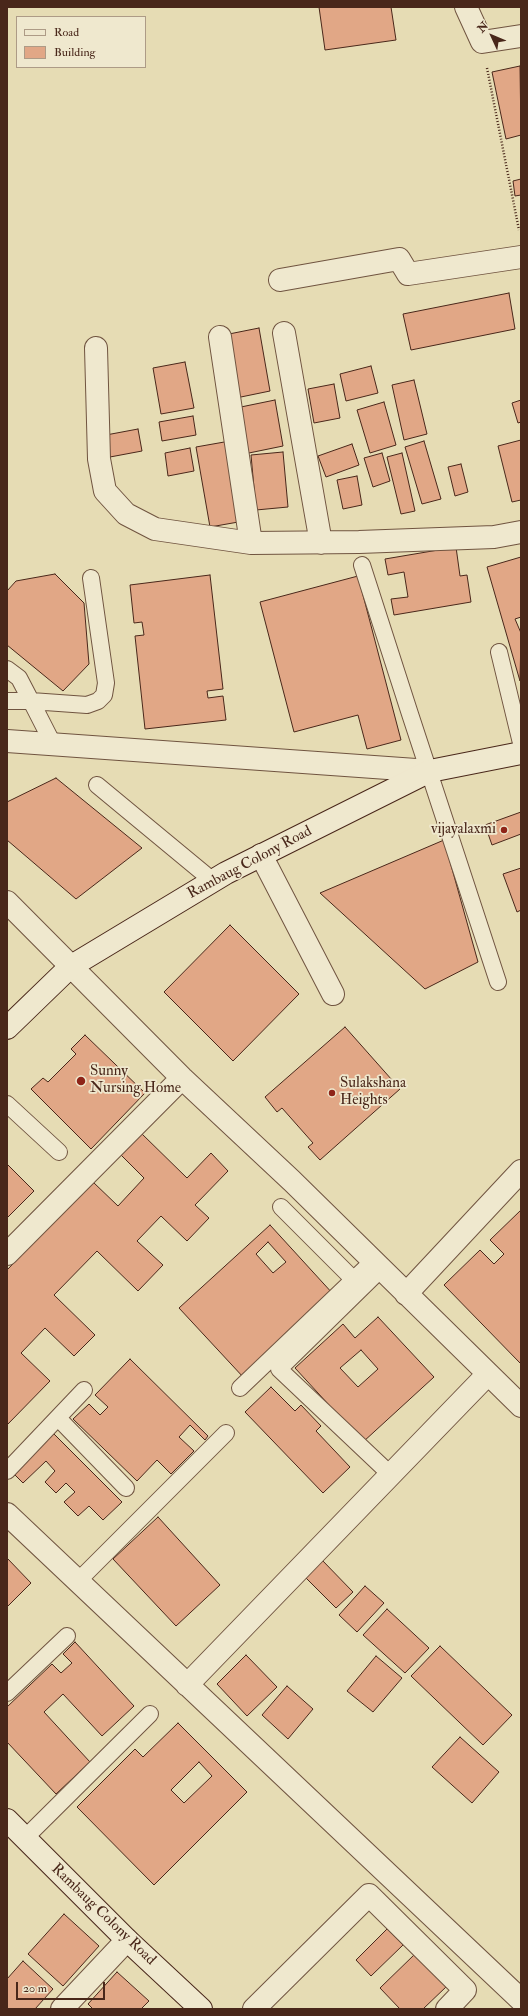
<!DOCTYPE html>
<style>
body{margin:0}
#map{position:relative;width:528px;height:2016px;overflow:hidden;background:#e6dcb4;font-family:"IM FELL Double Pica",serif}
canvas{display:block}
.frame{position:absolute;inset:0;border:8px solid #49271a;pointer-events:none}
.legend{position:absolute;left:16px;top:16px;width:130px;height:52px;box-sizing:border-box;background:#efe8ce;border:1px solid #ad9b86;margin:0;padding:5px 7px;list-style:none;font-size:12px;color:#49271a}
.legend li{display:flex;align-items:center;gap:8px;height:20px}
.legend b{width:20px;border:1px solid #ad9b86}
.north{position:absolute;left:472px;top:16px;width:40px;height:40px;-webkit-text-stroke:3px #efe8ce;paint-order:stroke;rotate:314deg;font-size:11px;font-weight:700;line-height:16px;text-align:center;color:#49271a}
.north::after{content:'';display:block;margin:auto;width:14px;height:18px;background:#49271a;clip-path:polygon(50% 0,100% 100%,50% 72%,0 100%)}
.scale{position:absolute;left:16px;top:1982px;width:89px;height:18px;box-sizing:border-box;border:2px solid #49271a;border-top:0;padding-left:5px;font-size:12px;line-height:14px;white-space:nowrap;color:#49271a;-webkit-text-stroke:3px #efe8ce;paint-order:stroke}
</style>
<div id="map">
<canvas width="528" height="2016"></canvas>
<div class="frame"></div>
<ul class="legend">
<li><b style="height:5px;background:#efe8ce"></b>Road</li>
<li><b style="height:11px;background:#e1a786"></b>Building</li>
</ul>
<div class="north">N</div>
<div class="scale">20 m</div>
</div>
<script>
const c = document.querySelector('canvas').getContext('2d');
c.lineJoin = 'round';
function fill(path, color) { c.fillStyle = color; c.fill(path, 'evenodd'); }
const poly = rows => new Path2D(rows.map(r => 'M' + r).join(''));
function trace(path, color, width, dash) { c.strokeStyle = color; c.lineWidth = width; c.lineCap = dash ? 'butt' : 'round'; c.setLineDash(dash || []); c.stroke(path); }
function drawText(font, color, halo, rows, align = 'center') {
  c.font = font + ' "IM FELL Double Pica",serif'; c.lineWidth = 3.5; c.setLineDash([]); c.textBaseline = 'middle'; c.strokeStyle = halo; c.fillStyle = color; for (const [text, x, y, turn = 0] of rows) {
    c.save(); c.translate(x, y); c.rotate((+turn || 0) * Math.PI / 180); c.textAlign = isNaN(turn) ? turn : align; if (halo) c.strokeText(text, 0, 0); c.fillText(text, 0, 0); c.restore();
  }
}
const building = poly([
 [319,7,391,7,396,40,325,50,319,7],
 [520,66,521,135,506,139,492,72,520,66],
 [521,179,521,195,515,196,513,181,521,179],
 [509,293,515,329,411,350,403,314,509,293],
 [259,328,270,391,236,398,224,335,259,328],
 [185,362,194,408,161,414,153,368,185,362],
 [371,366,378,393,346,401,340,374,371,366],
 [414,380,427,434,404,440,392,385,414,380],
 [334,384,340,418,314,423,308,389,334,384],
 [275,400,283,446,244,454,236,408,275,400],
 [521,400,521,422,518,423,512,403,521,400],
 [384,402,396,445,370,453,357,410,384,402],
 [193,416,196,435,162,441,159,422,193,416],
 [138,429,142,451,110,457,106,435,138,429],
 [521,440,521,500,512,502,498,446,521,440],
 [230,441,244,521,210,527,196,447,230,441],
 [424,441,441,499,422,504,405,447,424,441],
 [352,444,359,465,326,477,318,456,352,444],
 [190,448,194,471,168,476,165,453,190,448],
 [283,452,288,507,256,510,251,455,283,452],
 [382,453,390,481,373,487,364,458,382,453],
 [402,453,415,511,401,514,387,457,402,453],
 [461,464,468,492,455,496,448,467,461,464],
 [357,476,362,505,343,509,337,480,357,476],
 [456,547,460,576,467,575,471,602,394,615,391,599,408,597,404,572,388,575,385,559,456,547],
 [521,557,521,617,515,619,521,633,520,681,487,567,521,557],
 [55,574,84,603,89,664,63,691,7,645,7,591,16,581,55,574],
 [210,575,223,689,207,691,208,698,223,696,226,720,145,729,135,636,144,635,142,622,134,623,130,585,210,575],
 [358,576,401,740,367,749,358,715,294,732,260,602,358,576],
 [56,778,142,848,76,899,7,840,7,802,56,778],
 [521,812,521,834,492,845,485,825,521,812],
 [444,840,478,962,425,989,320,893,444,840],
 [521,868,521,910,517,912,503,874,521,868],
 [230,925,299,994,233,1061,164,992,230,925],
 [345,1027,400,1089,320,1160,308,1147,313,1143,282,1108,277,1112,265,1097,345,1027],
 [85,1035,145,1093,91,1149,31,1089,43,1078,48,1082,76,1054,71,1049,85,1035],
 [141,1133,187,1178,211,1153,228,1171,195,1205,209,1218,187,1241,161,1216,137,1241,163,1265,138,1291,97,1251,54,1295,95,1335,74,1356,45,1328,21,1353,50,1381,7,1425,7,1270,93,1182,118,1206,144,1178,120,1154,141,1133],
 [7,1164,34,1191,7,1218,7,1164],
 [521,1210,521,1362,520,1363,444,1285,480,1250,494,1264,504,1254,490,1240,521,1210],
 [270,1225,334,1295,244,1378,179,1308,270,1225],
 [268,1242,286,1262,273,1273,256,1254,268,1242],
 [378,1317,434,1377,363,1442,295,1368,343,1324,355,1338,378,1317],
 [361,1350,378,1369,358,1387,340,1368,361,1350],
 [130,1359,208,1436,205,1440,190,1425,179,1437,194,1451,171,1474,157,1460,137,1481,73,1419,89,1404,100,1415,108,1407,95,1395,130,1359],
 [271,1387,295,1411,301,1405,321,1426,316,1431,350,1467,323,1493,245,1412,271,1387],
 [50,1430,122,1502,103,1520,89,1506,78,1516,64,1502,75,1492,66,1483,56,1493,45,1482,55,1471,46,1461,23,1483,10,1470,50,1430],
 [158,1517,220,1585,176,1626,113,1559,158,1517],
 [7,1558,31,1583,7,1607,7,1558],
 [321,1559,353,1592,336,1608,304,1576,321,1559],
 [365,1586,384,1603,357,1632,339,1615,365,1586],
 [387,1609,429,1648,405,1673,363,1635,387,1609],
 [75,1642,134,1706,102,1736,63,1694,44,1712,90,1762,56,1794,7,1742,7,1707,52,1664,61,1673,72,1663,63,1654,75,1642],
 [440,1646,512,1715,483,1745,411,1676,440,1646],
 [246,1655,277,1687,247,1716,217,1684,246,1655],
 [376,1656,402,1678,373,1712,347,1691,376,1656],
 [287,1686,313,1709,288,1739,262,1715,287,1686],
 [178,1723,247,1792,154,1885,77,1807,135,1749,143,1757,178,1723],
 [460,1737,499,1772,472,1803,432,1767,460,1737],
 [199,1762,212,1776,184,1803,171,1790,199,1762],
 [64,1914,99,1946,63,1986,28,1954,64,1914],
 [387,1929,403,1945,371,1976,356,1960,387,1929],
 [415,1954,447,1986,423,2009,400,2009,380,1988,415,1954],
 [23,1961,53,1989,35,2009,7,2009,7,1979,23,1961],
 [117,1972,149,2001,141,2009,93,2009,88,2004,117,1972]
]);
fill(building, '#e1a786');
trace(building, '#49271a', 1);
const lane = poly([
 [362,565,410,714,498,982],
 [499,652,521,743],
 [7,669,19,678,31,701,7,701],
 [52,742,31,701,87,705,98,701,104,695,106,683,91,578],
 [97,785,213,881],
 [7,1104,59,1152],
 [281,1207,353,1279],
 [381,1269,279,1369,391,1475],
 [240,1388,373,1261],
 [58,1418,126,1488],
 [7,1471,84,1390],
 [78,1581,226,1433],
 [7,1693,67,1636],
 [25,1838,150,1714]
]);
const street = poly([
 [466,7,482,42,521,36],
 [280,280,399,259,408,274,521,257],
 [284,333,321,543],
 [220,337,251,543],
 [96,348,99,459,105,491,126,514,155,529,251,543,359,542,494,537,521,532],
 [7,741,430,771],
 [261,855,333,994],
 [7,902,182,1078,292,1181,521,1406],
 [7,1254,182,1078],
 [406,1294,521,1171],
 [7,1514,521,2000],
 [187,1685,488,1374],
 [62,2009,127,1940],
 [254,2009,369,1895,465,1990,447,2009]
]);
const secondary = poly([
 [7,1028,70,967,226,873,430,771,521,753],
 [7,1820,127,1940,201,2009]
]);
trace(lane, '#705440', 18);
trace(street, '#705440', 24);
trace(secondary, '#49271a', 24);
trace(poly([
 [487,68,519,230]
]), '#49271a', 2.5, [1, 2]);
trace(lane, '#efe8ce', 16);
trace(street, '#efe8ce', 22);
trace(secondary, '#efe8ce', 22);
for (const [x, y, r, color] of [
 [504,830,4,"#8f2418"],
 [81,1081,5,"#8f2418"],
 [332,1093,4,"#8f2418"]
]) { const dot = new Path2D(); dot.arc(x, y, r, 0, 2 * Math.PI); c.fillStyle = color; c.fill(dot); trace(dot, '#efe8ce', 1.5); }
drawText('15px', '#49271a', '#efe8ce', [
 ["vijayalaxmi",496,830,"right"],
 ["Sunny",90,1072],
 ["Nursing Home",90,1089],
 ["Sulakshana",340,1084],
 ["Heights",340,1101]
], 'left');
drawText('15px', '#49271a', '#efe8ce', [
 ["Rambaug Colony Road",250,863,-28],
 ["Rambaug Colony Road",103,1915,44]
]);
</script>
